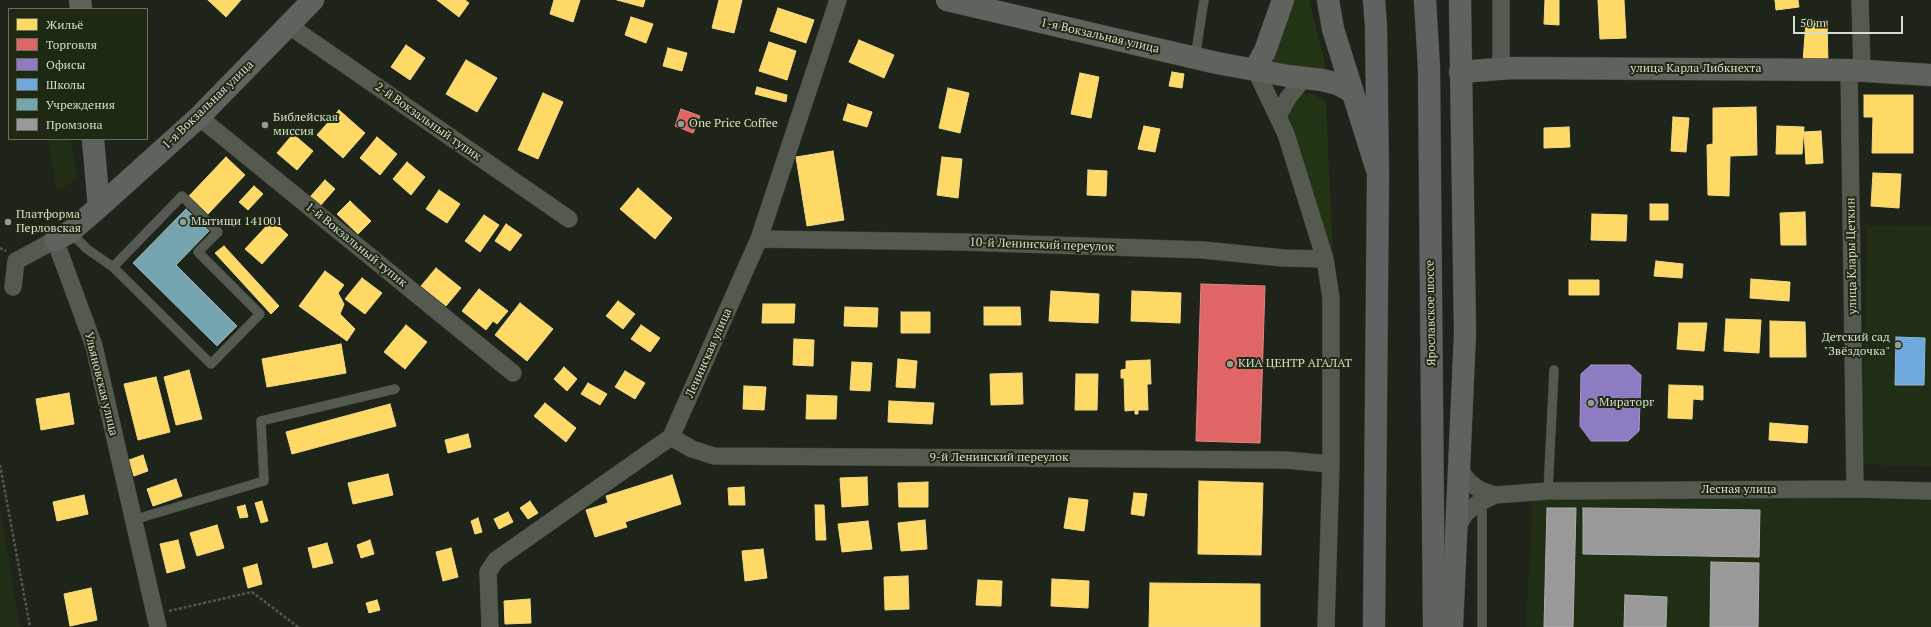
<!DOCTYPE html>
<meta charset="utf-8">
<style>
body{margin:0}
#map{position:relative;width:1931px;height:627px;overflow:hidden;background:#1e2419;font-family:"PT Serif",serif}
canvas{display:block}
.legend{position:absolute;left:8px;top:8px;width:140px;height:132px;box-sizing:border-box;background:#1e2914;border:1px solid #67715f;margin:0;padding:5px 7px;list-style:none;font-size:12px;color:#d5ddd0}
.legend li{display:flex;align-items:center;gap:8px;height:20px}
.legend b{width:20px;border:1px solid #67715f}
.scale{position:absolute;left:1793px;top:16px;width:110px;height:18px;box-sizing:border-box;border:2px solid #d5ddd0;border-top:0;padding-left:5px;font-size:12px;line-height:14px;white-space:nowrap;color:#d5ddd0;-webkit-text-stroke:3px #1e2914;paint-order:stroke}
</style>
<div id="map">
<canvas width="1931" height="627"></canvas>
<ul class="legend">
<li><b style="height:11px;background:#ffd966"></b>Жильё</li>
<li><b style="height:11px;background:#e06666"></b>Торговля</li>
<li><b style="height:11px;background:#8e7cc3"></b>Офисы</li>
<li><b style="height:11px;background:#6fa8dc"></b>Школы</li>
<li><b style="height:11px;background:#76a5af"></b>Учреждения</li>
<li><b style="height:11px;background:#999"></b>Промзона</li>
</ul>
<div class="scale">50 m</div>
</div>
<script>
const c = document.querySelector('canvas').getContext('2d');
c.lineJoin = 'round';
function fill(path, color) { c.fillStyle = color; c.fill(path, 'evenodd'); }
const poly = rows => new Path2D(rows.map(r => 'M' + r).join(''));
function trace(path, color, width, dash) { c.strokeStyle = color; c.lineWidth = width; c.lineCap = dash ? 'butt' : 'round'; c.setLineDash(dash || []); c.stroke(path); }
function drawText(font, color, halo, rows, align = 'center') {
  c.font = font + ' "PT Serif",serif'; c.lineWidth = 4; c.setLineDash([]); c.textBaseline = 'middle'; c.strokeStyle = halo; c.fillStyle = color; for (const [text, x, y, turn = 0] of rows) {
    c.save(); c.translate(x, y); c.rotate((+turn || 0) * Math.PI / 180); c.textAlign = isNaN(turn) ? turn : align; if (halo) c.strokeText(text, 0, 0); c.fillText(text, 0, 0); c.restore();
  }
}
fill(poly([
 [48,139,70,139,77,179,57,191],
 [1931,225,1931,467,1861,464,1867,226],
 [1533,492,1931,500,1931,627,1526,627],
 [0,507,7,548,20,627,0,627]
]), '#212e16');
fill(poly([
 [1287,0,1309,0,1328,75,1279,68,1273,61,1271,53],
 [1311,93,1326,102,1333,259,1286,118,1297,96]
]), '#233414');
const homes = poly([
 [208,0,241,0,226,17,208,0],
 [437,0,465,0,469,3,459,17,437,0],
 [554,0,580,0,573,22,550,14,554,0],
 [617,0,645,0,643,7,617,0],
 [719,0,742,0,734,33,712,28,719,0],
 [1545,0,1559,0,1559,25,1544,24,1545,0],
 [1598,0,1624,0,1626,38,1600,39,1598,0],
 [1775,0,1798,0,1799,7,1776,10,1775,0],
 [778,8,814,20,806,43,770,31,778,8],
 [631,17,653,24,646,43,625,35,631,17],
 [1806,21,1827,21,1828,63,1803,62,1806,21],
 [859,40,894,55,884,78,849,62,859,40],
 [769,42,796,51,787,80,759,71,769,42],
 [406,45,425,58,410,80,391,67,406,45],
 [668,48,687,53,682,71,663,66,668,48],
 [466,60,497,78,477,112,446,94,466,60],
 [1172,72,1184,74,1182,88,1169,86,1172,72],
 [1080,73,1099,77,1091,118,1071,114,1080,73],
 [757,87,787,95,786,102,755,94,757,87],
 [948,88,969,93,960,133,939,128,948,88],
 [543,93,563,102,538,159,518,150,543,93],
 [1864,95,1913,95,1913,153,1872,153,1873,117,1864,117,1864,95],
 [848,104,872,112,867,127,843,120,848,104],
 [1756,107,1757,155,1730,156,1729,196,1708,195,1707,145,1713,144,1713,108,1756,107],
 [339,110,365,133,343,158,317,135,339,110],
 [1673,117,1689,118,1686,152,1671,151,1673,117],
 [1144,126,1160,129,1155,152,1138,149,1144,126],
 [1777,126,1804,127,1802,154,1776,154,1777,126],
 [1569,127,1570,147,1544,148,1544,128,1569,127],
 [1821,131,1823,163,1806,164,1804,132,1821,131],
 [293,134,313,151,297,170,277,153,293,134],
 [377,137,397,154,380,175,360,158,377,137],
 [833,151,844,220,807,226,796,157,833,151],
 [226,157,245,175,208,214,189,196,226,157],
 [942,157,962,159,958,198,937,195,942,157],
 [407,162,425,177,411,195,393,179,407,162],
 [1088,170,1107,171,1106,196,1087,195,1088,170],
 [1873,173,1901,174,1899,208,1871,206,1873,173],
 [325,180,335,189,320,206,310,197,325,180],
 [254,186,263,194,248,210,239,202,254,186],
 [638,188,672,218,655,239,620,209,638,188],
 [439,190,460,204,447,223,426,209,439,190],
 [350,201,371,221,358,234,337,214,350,201],
 [1650,204,1668,204,1668,220,1650,220,1650,204],
 [1805,212,1806,245,1781,245,1780,213,1805,212],
 [1592,214,1627,215,1626,241,1591,240,1592,214],
 [484,215,499,225,480,252,465,241,484,215],
 [272,220,288,235,262,264,245,249,272,220],
 [506,224,522,235,510,251,495,241,506,224],
 [224,246,279,306,271,314,215,253,224,246],
 [1656,261,1683,264,1682,278,1654,276,1656,261],
 [436,268,461,288,446,306,421,286,436,268],
 [325,271,344,285,338,293,344,304,340,314,355,329,347,341,299,306,325,271],
 [362,278,382,293,365,314,345,299,362,278],
 [1751,279,1790,282,1789,301,1750,298,1751,279],
 [1569,280,1599,280,1599,295,1569,295,1569,280],
 [479,289,508,311,497,324,493,321,486,330,462,311,479,289],
 [1051,291,1099,294,1098,323,1049,321,1051,291],
 [1132,291,1181,293,1180,323,1131,321,1132,291],
 [618,301,635,314,623,329,606,316,618,301],
 [520,303,553,329,527,361,495,335,520,303],
 [763,304,795,304,794,323,762,323,763,304],
 [845,307,878,308,877,327,844,326,845,307],
 [984,307,1020,307,1021,325,984,325,984,307],
 [901,312,930,312,930,333,901,333,901,312],
 [1726,319,1761,320,1759,353,1724,351,1726,319],
 [1770,321,1805,322,1806,357,1770,357,1770,321],
 [1679,323,1707,323,1704,351,1677,349,1679,323],
 [406,325,427,342,405,369,384,352,406,325],
 [641,325,660,338,650,352,631,339,641,325],
 [794,339,814,340,813,366,793,365,794,339],
 [341,344,346,373,267,387,262,359,341,344],
 [898,359,917,361,915,388,896,387,898,359],
 [1150,360,1151,384,1147,384,1148,410,1138,410,1138,414,1135,414,1135,410,1125,411,1124,378,1121,378,1121,370,1126,369,1126,361,1150,360],
 [852,362,872,363,870,391,850,390,852,362],
 [564,367,577,379,567,391,554,379,564,367],
 [189,370,202,419,176,425,164,377,189,370],
 [625,371,645,383,635,399,615,387,625,371],
 [1022,373,1023,404,991,405,990,374,1022,373],
 [1076,374,1098,374,1097,410,1075,410,1076,374],
 [156,377,170,432,138,440,124,384,156,377],
 [588,383,607,394,600,405,581,394,588,383],
 [1669,385,1703,386,1703,400,1693,399,1692,419,1668,418,1669,385],
 [744,386,766,387,764,410,743,409,744,386],
 [69,393,74,424,41,430,36,399,69,393],
 [807,395,837,396,836,419,806,419,807,395],
 [889,401,934,403,932,424,888,422,889,401],
 [545,403,576,428,566,442,534,416,545,403],
 [390,404,396,426,292,454,286,432,390,404],
 [1770,423,1808,426,1807,443,1769,440,1770,423],
 [468,434,471,447,448,453,445,440,468,434],
 [143,455,148,471,134,476,129,460,143,455],
 [388,474,393,495,353,504,348,483,388,474],
 [672,475,681,504,625,522,627,527,595,537,586,510,608,503,606,496,672,475],
 [867,477,868,505,842,507,840,478,867,477],
 [176,479,182,496,153,506,147,489,176,479],
 [1199,481,1263,483,1261,555,1198,554,1199,481],
 [928,482,928,507,899,507,898,483,928,482],
 [744,487,745,505,729,505,728,488,744,487],
 [1134,493,1147,494,1144,516,1131,514,1134,493],
 [84,495,88,514,57,521,53,502,84,495],
 [1069,498,1088,500,1084,531,1064,528,1069,498],
 [262,501,268,521,261,523,255,503,262,501],
 [530,501,538,513,528,519,520,508,530,501],
 [245,505,248,517,240,518,237,507,245,505],
 [815,505,824,505,826,540,816,540,815,505],
 [508,512,513,522,499,529,494,519,508,512],
 [478,518,482,532,475,534,471,521,478,518],
 [925,520,927,549,901,551,898,523,925,520],
 [868,521,872,549,842,552,838,524,868,521],
 [217,525,224,548,197,556,190,533,217,525],
 [178,540,185,568,167,573,160,544,178,540],
 [370,540,374,554,361,558,357,545,370,540],
 [327,543,333,563,313,568,308,548,327,543],
 [451,548,458,577,443,581,436,552,451,548],
 [763,549,767,578,745,581,742,551,763,549],
 [257,564,262,584,248,588,243,568,257,564],
 [908,576,909,609,885,610,884,577,908,576],
 [1052,579,1089,581,1088,608,1051,606,1052,579],
 [978,580,1002,581,1001,606,976,605,978,580],
 [1150,583,1260,584,1260,627,1149,627,1150,583],
 [91,588,97,620,70,626,64,594,91,588],
 [530,599,531,623,505,624,504,601,530,599],
 [377,600,380,610,369,613,366,603,377,600]
]);
fill(homes, '#ffd966');
trace(homes, '#f2da86', 1);
const shops = poly([
 [681,109,700,116,693,133,675,126,681,109],
 [1201,284,1265,286,1260,443,1196,441,1201,284]
]);
fill(shops, '#e06666');
trace(shops, '#dd8a86', 1);
const offices = poly([
 [1591,365,1630,365,1641,375,1639,431,1628,441,1591,441,1580,426,1581,374,1591,365]
]);
fill(offices, '#8e7cc3');
trace(offices, '#a399c7', 1);
const schools = poly([
 [1896,337,1925,338,1924,385,1895,385,1896,337]
]);
fill(schools, '#6fa8dc');
trace(schools, '#8eb8d8', 1);
const public = poly([
 [186,209,209,231,176,265,237,326,217,346,133,263,186,209]
]);
fill(public, '#76a5af');
trace(public, '#92b6b9', 1);
const industry = poly([
 [1547,508,1576,508,1573,627,1544,627,1547,508],
 [1583,508,1760,510,1759,557,1583,554,1583,508],
 [1711,562,1759,563,1758,627,1710,627,1711,562],
 [1625,595,1667,597,1666,627,1624,627,1625,595]
]);
fill(industry, '#999');
trace(industry, '#abadaa', 1);
const lane = poly([
 [1195,58,1204,0],
 [70,232,87,249,113,267,211,364,260,314,198,252,218,232,182,196,113,267],
 [1548,491,1554,370],
 [133,520,264,481,261,421,395,389],
 [1482,627,1482,502]
]);
const street = poly([
 [1501,0,1501,69],
 [1860,0,1862,71],
 [288,25,569,219],
 [1255,69,1286,134,1325,259,1331,298,1331,464,1326,627],
 [1849,70,1855,489],
 [1278,116,1288,98,1304,78],
 [199,117,513,373],
 [759,239,963,242,1203,250,1283,258,1325,259],
 [13,287,16,261,55,240,94,346,158,627],
 [671,437,692,449,714,456,1285,460,1331,464],
 [1460,471,1469,482,1480,490,1495,495],
 [1457,527,1466,513,1477,504,1495,495,1548,491,1855,489,1931,491],
 [490,627,488,572,496,560,671,437,759,239,838,0]
]);
const secondary = poly([
 [80,0,81,9],
 [947,0,1217,63,1288,76,1322,80,1338,84,1352,92],
 [1328,0,1333,29,1376,167],
 [1255,69,1265,51,1283,0],
 [1460,72,1512,68,1849,70,1931,75],
 [93,139,99,207],
 [55,240,70,232,99,207,199,117,313,0],
 [1452,627,1465,333,1460,0]
]);
const highway = poly([
 [1374,0,1376,26,1378,176,1374,627],
 [1425,0,1429,68,1434,627]
]);
trace(lane, '#393f36', 10);
trace(street, '#393f36', 18);
trace(secondary, '#393f36', 23);
trace(highway, '#393f36', 23);
trace(poly([
 [0,248,6,251],
 [0,465,30,627],
 [169,611,252,592,298,627]
]), '#52564f', 2.5, [3, 2]);
trace(lane, '#545a50', 9);
trace(street, '#545a50', 17);
trace(secondary, '#5f635e', 22);
trace(highway, '#5f6260', 22);
for (const [x, y, r, color] of [
 [681,124,4,"#959c90"],
 [265,125,4,"#959c90"],
 [8,222,4,"#959c90"],
 [183,222,4,"#959c90"],
 [1898,345,4,"#959c90"],
 [1230,364,4,"#959c90"],
 [1591,403,4,"#959c90"]
]) { const dot = new Path2D(); dot.arc(x, y, r, 0, 2 * Math.PI); c.fillStyle = color; c.fill(dot); trace(dot, '#1e2914', 1.5); }
drawText('12px', '#d5ddd0', '#1e2914', [
 ["1-я Вокзальная улица",1100,36,13],
 ["улица Карла Либкнехта",1696,69],
 ["1-я Вокзальная улица",208,105,-44],
 ["2-й Вокзальный тупик",428,122,35],
 ["1-й Вокзальный тупик",356,245,39],
 ["10-й Ленинский переулок",1042,245,2],
 ["улица Клары Цеткин",1852,256,-91],
 ["Ярославское шоссе",1431,313,-91],
 ["Ленинская улица",709,353,-66],
 ["Ульяновская улица",101,384,76],
 ["9-й Ленинский переулок",999,458],
 ["Лесная улица",1739,490]
]);
drawText('12px', '#d5ddd0', '#1e2914', [
 ["Библейская",273,118],
 ["миссия",273,132],
 ["One Price Coffee",689,124],
 ["Платформа",16,215],
 ["Перловская",16,229],
 ["Мытищи 141001",191,222],
 ["Детский сад",1890,338,"right"],
 ["\"Звёздочка\"",1890,352,"right"],
 ["КИА ЦЕНТР АГАЛАТ",1238,364],
 ["Мираторг",1599,403]
], 'left');
</script>
